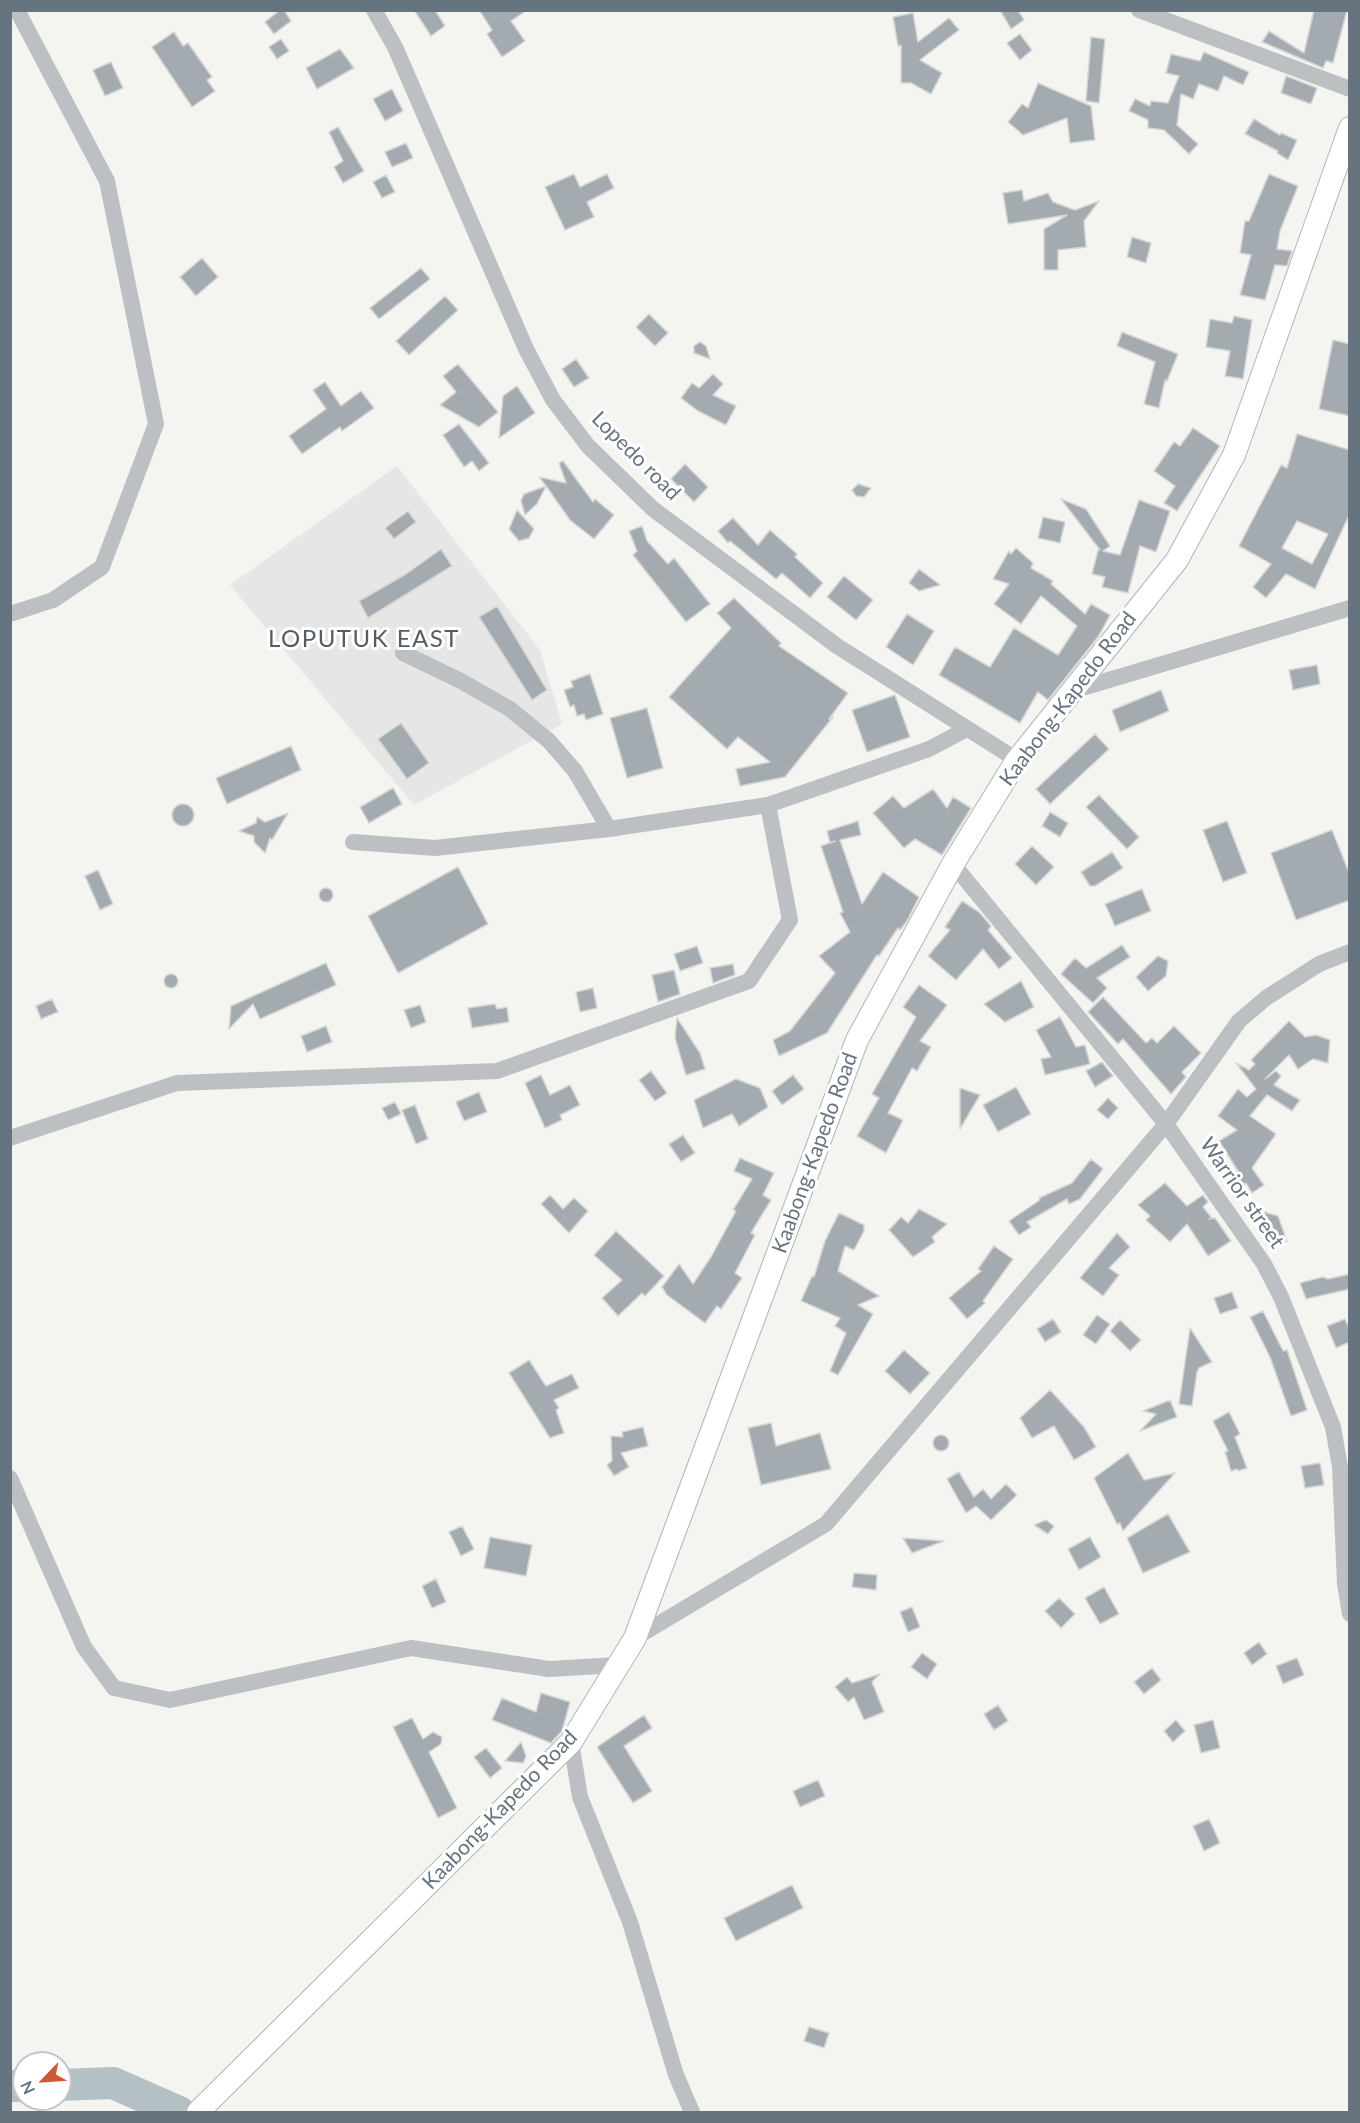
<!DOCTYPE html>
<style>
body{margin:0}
#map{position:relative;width:1360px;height:2123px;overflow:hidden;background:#f4f4f1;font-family:Lato,sans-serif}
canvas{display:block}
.frame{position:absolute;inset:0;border:12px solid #66747f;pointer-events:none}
.north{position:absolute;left:12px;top:2051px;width:60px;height:60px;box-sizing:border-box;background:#fff;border:2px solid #c2c7cc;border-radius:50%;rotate:245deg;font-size:16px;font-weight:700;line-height:24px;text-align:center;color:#66747f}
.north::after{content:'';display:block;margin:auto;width:21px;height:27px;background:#d15834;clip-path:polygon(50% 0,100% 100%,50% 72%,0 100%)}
</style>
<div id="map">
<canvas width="1360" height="2123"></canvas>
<div class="frame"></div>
<div class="north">N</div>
</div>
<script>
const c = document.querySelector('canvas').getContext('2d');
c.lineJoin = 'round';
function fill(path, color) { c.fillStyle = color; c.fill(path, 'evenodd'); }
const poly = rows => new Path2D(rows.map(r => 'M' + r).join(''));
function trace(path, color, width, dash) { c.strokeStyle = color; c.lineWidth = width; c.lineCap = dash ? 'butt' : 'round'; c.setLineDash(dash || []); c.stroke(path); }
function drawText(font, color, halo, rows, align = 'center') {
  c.font = font + ' Lato,sans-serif'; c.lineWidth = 6; c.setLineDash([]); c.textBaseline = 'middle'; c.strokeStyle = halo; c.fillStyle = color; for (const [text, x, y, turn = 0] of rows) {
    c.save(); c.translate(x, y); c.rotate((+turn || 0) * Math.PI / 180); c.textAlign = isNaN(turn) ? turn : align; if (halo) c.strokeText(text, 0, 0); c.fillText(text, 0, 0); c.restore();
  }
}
fill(poly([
 [397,466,540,650,562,724,414,805,230,585]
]), '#e5e6e5');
trace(poly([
 [60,2085,113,2083,179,2112],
 [10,2086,24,2086]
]), '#b5c0c4', 32);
const building = poly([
 [280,10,284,10,291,21,274,34,265,22,280,10],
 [414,10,435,10,445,26,431,36,414,10],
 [479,10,527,10,511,21,525,41,502,57,487,34,492,30,479,10],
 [1000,10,1018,10,1024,20,1011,29,1000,10],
 [1314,10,1347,10,1333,63,1326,61,1323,68,1262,42,1269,31,1304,53,1314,10],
 [913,13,918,42,949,18,959,30,920,60,942,73,931,94,911,83,901,83,901,45,898,46,893,17,913,13],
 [174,32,183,46,188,43,212,77,207,80,215,91,192,107,152,47,174,32],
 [1020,34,1032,50,1020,60,1007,43,1020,34],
 [1091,37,1105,39,1099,103,1086,101,1091,37],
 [281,39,289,51,277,59,269,47,281,39],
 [340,49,354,68,317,89,306,68,340,49],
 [1204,52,1249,72,1243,85,1224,76,1218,91,1199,84,1193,99,1181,94,1177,125,1198,144,1189,154,1164,130,1148,128,1148,120,1129,111,1135,99,1150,106,1151,101,1168,103,1179,76,1166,73,1171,54,1200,61,1204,52],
 [111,62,123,88,105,96,93,70,111,62],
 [1286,76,1317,88,1311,104,1281,93,1286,76],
 [1038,83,1091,106,1095,140,1070,143,1067,118,1023,135,1008,122,1022,104,1028,108,1038,83],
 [392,89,403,111,385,121,373,99,392,89],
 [1254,119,1280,135,1281,133,1297,140,1288,160,1277,153,1278,151,1245,134,1254,119],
 [338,127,364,171,343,183,334,167,343,161,329,132,338,127],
 [406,143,413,158,392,167,385,152,406,143],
 [574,174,580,187,607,174,614,188,587,202,594,217,565,230,545,187,574,174],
 [1269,174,1298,186,1280,231,1277,249,1292,251,1287,266,1275,265,1265,300,1240,295,1251,255,1240,253,1245,221,1249,221,1269,174],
 [386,175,395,192,382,198,373,182,386,175],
 [1022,190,1024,201,1048,193,1053,202,1075,210,1099,201,1084,221,1086,247,1058,250,1058,270,1044,270,1044,229,1067,215,1008,224,1003,193,1022,190],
 [1132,237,1151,243,1146,263,1127,257,1132,237],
 [202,258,218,277,196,296,180,277,202,258],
 [421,268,430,279,379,319,370,308,421,268],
 [445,296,458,310,409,355,396,341,445,296],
 [649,314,668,333,655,346,636,327,649,314],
 [1234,316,1252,320,1243,379,1225,376,1230,351,1206,347,1210,319,1232,323,1234,316],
 [1122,332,1178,354,1167,381,1165,380,1159,408,1144,404,1155,362,1117,346,1122,332],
 [1333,340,1350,344,1350,416,1319,409,1333,340],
 [700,342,706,346,710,359,694,353,694,346,700,342],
 [576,359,589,378,574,387,562,369,576,359],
 [458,364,498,412,479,427,440,405,456,392,443,376,458,364],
 [713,374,723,384,713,395,736,406,726,425,698,411,681,398,692,383,699,388,713,374],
 [325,382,341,406,361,391,374,408,342,431,340,427,302,454,289,436,326,409,313,390,325,382],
 [517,386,535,413,499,438,503,396,517,386],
 [459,424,489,463,479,471,472,461,464,467,443,435,459,424],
 [1193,428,1220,446,1177,511,1164,503,1175,486,1154,471,1174,442,1180,446,1193,428],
 [1297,434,1350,450,1350,513,1315,589,1286,574,1266,598,1253,587,1271,564,1239,546,1281,465,1287,468,1297,434],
 [1297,521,1328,534,1312,564,1282,548,1297,521],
 [563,461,593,502,595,499,614,515,594,539,570,520,546,486,537,504,525,515,521,501,524,494,546,486,539,477,566,483,559,463,563,461],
 [685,464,708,487,694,502,671,479,685,464],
 [858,484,871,488,864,497,856,496,852,490,858,484],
 [1061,499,1086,509,1110,546,1103,551,1120,555,1139,500,1170,511,1156,552,1140,546,1128,593,1102,587,1105,577,1092,574,1098,550,1100,550,1061,499],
 [517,510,534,529,529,538,519,541,509,529,517,510],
 [408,511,416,522,394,539,385,528,408,511],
 [1043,517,1065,522,1060,543,1038,538,1043,517],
 [733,518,758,545,770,530,797,554,795,557,823,583,810,598,782,573,776,579,730,541,728,543,718,531,733,518],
 [642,526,647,541,668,564,674,558,710,604,686,622,633,555,637,551,629,531,642,526],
 [1016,548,1033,563,1031,568,1053,581,1051,584,1085,614,1091,604,1110,615,1098,637,1048,700,1038,692,1020,723,939,675,955,647,990,667,1014,628,1058,655,1077,626,1041,596,1021,624,994,604,1009,584,993,579,1009,551,1011,554,1016,548],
 [441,549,452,566,368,618,359,601,406,574,441,549],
 [919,569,940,585,919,591,909,583,919,569],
 [844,576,873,600,856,620,827,597,844,576],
 [734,598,781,643,779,646,848,693,829,719,833,717,785,777,740,786,736,769,770,762,738,737,727,749,669,697,731,628,717,613,734,598],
 [497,606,547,690,532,700,479,617,497,606],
 [907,614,934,631,913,665,886,647,907,614],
 [1317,665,1320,684,1293,690,1289,670,1317,665],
 [590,674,603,714,586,720,584,714,577,716,574,705,570,707,564,690,573,687,571,681,590,674],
 [1161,690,1169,711,1120,732,1112,710,1161,690],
 [895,695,910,737,867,752,852,710,895,695],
 [647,708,663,768,627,778,610,718,647,708],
 [401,723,429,763,407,779,378,739,401,723],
 [1095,734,1109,749,1050,804,1036,789,1095,734],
 [291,746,301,770,227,804,216,778,291,746],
 [393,788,402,804,369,823,360,807,393,788],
 [933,789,947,808,953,797,971,808,942,855,915,839,904,848,873,813,893,796,904,808,933,789],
 [1099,795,1139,837,1127,849,1086,807,1099,795],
 '172 815a11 11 0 1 1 22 0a11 11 0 1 1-22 0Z',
 [1050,812,1068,823,1060,837,1042,826,1050,812],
 [288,813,272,840,270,838,265,853,254,842,254,836,239,831,256,823,257,817,265,822,288,813],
 [858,821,861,835,840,840,862,904,883,872,919,897,907,921,900,930,898,928,879,956,877,955,827,1033,779,1056,773,1040,790,1031,835,973,819,956,850,932,840,913,843,912,821,846,835,841,830,843,827,831,858,821],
 [1227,821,1247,873,1223,882,1203,830,1227,821],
 [1332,830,1350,875,1350,900,1296,920,1271,853,1332,830],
 [1032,846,1054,867,1036,885,1015,864,1032,846],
 [1112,852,1123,868,1095,886,1090,886,1081,872,1112,852],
 [458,867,488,924,398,973,368,916,458,867],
 [98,870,113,904,100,910,85,876,98,870],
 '319 895a7 7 0 1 1 14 0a7 7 0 1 1-14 0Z',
 [1142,889,1151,911,1115,926,1105,904,1142,889],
 [962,901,979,912,991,926,988,930,1012,958,999,969,983,949,956,980,928,956,950,930,945,927,962,901],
 [1122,945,1130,957,1097,978,1107,988,1093,1003,1061,974,1075,958,1086,968,1122,945],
 [697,946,703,963,680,971,674,954,697,946],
 [1158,956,1168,961,1166,976,1148,991,1136,977,1158,956],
 [326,963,336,985,260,1019,253,1004,229,1029,231,1006,326,963],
 [733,964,735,975,713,983,710,968,733,964],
 [674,970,680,994,658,1002,652,975,674,970],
 '164 981a7 7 0 1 1 14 0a7 7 0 1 1-14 0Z',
 [1021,981,1034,1007,1005,1022,984,1004,1021,981],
 [919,985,947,1005,920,1041,931,1047,917,1071,912,1068,888,1113,903,1120,886,1153,857,1136,879,1098,872,1094,916,1017,903,1007,919,985],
 [593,988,597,1008,580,1012,576,992,593,988],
 [1103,997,1146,1043,1152,1038,1157,1043,1174,1026,1201,1053,1182,1072,1186,1077,1171,1094,1123,1039,1118,1044,1088,1012,1103,997],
 [52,999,58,1012,41,1019,36,1006,52,999],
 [495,1004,497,1009,507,1007,509,1022,472,1028,468,1008,495,1004],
 [420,1005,426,1022,411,1028,404,1010,420,1005],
 [1060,1017,1076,1047,1085,1045,1090,1064,1045,1075,1041,1059,1051,1057,1036,1030,1060,1017],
 [677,1018,700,1053,705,1069,686,1075,675,1038,677,1018],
 [1289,1021,1305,1037,1316,1035,1330,1040,1328,1063,1313,1059,1298,1069,1289,1055,1265,1079,1276,1071,1281,1076,1274,1085,1300,1100,1292,1111,1267,1095,1250,1116,1276,1134,1252,1168,1264,1185,1252,1193,1246,1183,1236,1190,1228,1177,1238,1171,1219,1141,1237,1130,1218,1116,1238,1089,1247,1097,1256,1089,1236,1063,1249,1070,1255,1064,1251,1060,1289,1021],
 [326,1026,332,1042,307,1052,301,1036,326,1026],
 [1102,1062,1113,1076,1095,1087,1086,1071,1102,1062],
 [651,1071,667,1093,655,1101,639,1080,651,1071],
 [541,1075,550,1095,570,1085,580,1105,560,1115,562,1120,545,1128,525,1083,541,1075],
 [793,1075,804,1089,782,1105,772,1091,793,1075],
 [736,1079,760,1088,768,1107,739,1126,732,1114,703,1128,694,1100,736,1079],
 [1016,1087,1031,1114,998,1132,983,1105,1016,1087],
 [960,1088,980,1095,960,1129,960,1088],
 [479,1092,487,1112,464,1121,456,1102,479,1092],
 [1108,1098,1118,1108,1108,1119,1097,1110,1108,1098],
 [395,1102,401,1114,388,1120,382,1108,395,1102],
 [415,1105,428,1139,416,1144,402,1110,415,1105],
 [683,1135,695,1153,681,1162,669,1144,683,1135],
 [740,1158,774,1173,763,1195,771,1200,751,1233,755,1235,735,1273,742,1278,721,1309,717,1306,705,1323,667,1295,662,1287,679,1264,693,1284,711,1257,736,1211,733,1210,752,1179,734,1171,740,1158],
 [1091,1159,1103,1169,1080,1199,1069,1204,1067,1199,1027,1222,1031,1227,1019,1235,1009,1221,1040,1200,1039,1198,1072,1183,1091,1159],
 [1165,1183,1187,1206,1203,1195,1208,1202,1203,1207,1212,1218,1209,1219,1215,1218,1231,1241,1208,1256,1187,1224,1170,1242,1146,1220,1150,1216,1138,1205,1165,1183],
 [550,1195,563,1209,574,1198,588,1211,569,1233,541,1204,550,1195],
 [919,1209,947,1224,932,1237,935,1242,913,1257,889,1230,901,1217,908,1223,919,1209],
 [1260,1211,1278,1216,1287,1241,1273,1246,1260,1211],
 [839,1213,864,1225,864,1231,854,1250,845,1246,838,1271,879,1296,858,1305,873,1314,838,1375,830,1371,846,1333,835,1326,840,1318,801,1301,812,1276,814,1277,825,1241,839,1213],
 [616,1231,664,1276,645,1296,642,1293,618,1316,602,1298,622,1280,594,1255,616,1231],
 [1117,1233,1130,1247,1109,1268,1119,1275,1103,1296,1080,1278,1117,1233],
 [994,1246,1013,1259,983,1301,985,1303,967,1319,949,1298,981,1271,978,1269,994,1246],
 [1350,1274,1350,1289,1306,1299,1300,1283,1323,1277,1328,1279,1350,1274],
 [1232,1292,1238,1308,1220,1314,1214,1298,1232,1292],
 [1263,1311,1283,1351,1287,1350,1307,1410,1291,1416,1270,1357,1250,1317,1263,1311],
 [1097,1315,1110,1324,1096,1344,1083,1335,1097,1315],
 [1053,1319,1061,1332,1045,1342,1037,1329,1053,1319],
 [1345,1319,1350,1330,1350,1342,1336,1348,1327,1326,1345,1319],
 [1120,1320,1141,1340,1130,1351,1110,1331,1120,1320],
 [1190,1328,1212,1362,1199,1368,1197,1372,1192,1406,1179,1404,1190,1328],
 [904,1350,930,1373,910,1394,885,1371,904,1350],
 [529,1360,546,1386,572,1374,579,1388,554,1400,559,1408,556,1410,564,1433,550,1438,509,1373,529,1360],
 [1050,1390,1084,1427,1096,1447,1074,1460,1054,1426,1032,1438,1020,1418,1050,1390],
 [1170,1400,1177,1417,1140,1431,1156,1414,1143,1411,1170,1400],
 [1229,1412,1240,1434,1235,1437,1247,1468,1238,1471,1237,1469,1231,1471,1225,1452,1228,1451,1213,1421,1229,1412],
 [771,1423,776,1446,820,1433,831,1469,761,1485,748,1428,771,1423],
 [643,1427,648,1446,621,1453,629,1467,614,1476,607,1465,612,1461,611,1436,623,1437,622,1432,643,1427],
 '933 1443a8 8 0 1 1 16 0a8 8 0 1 1-16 0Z',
 [1128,1453,1144,1480,1175,1473,1123,1531,1120,1523,1117,1524,1094,1478,1128,1453],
 [1320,1463,1324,1485,1305,1488,1301,1466,1320,1463],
 [959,1472,974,1497,983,1489,991,1499,1006,1484,1017,1495,991,1520,976,1506,966,1513,947,1479,959,1472],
 [1168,1514,1190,1552,1143,1573,1127,1538,1168,1514],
 [1046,1520,1054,1526,1048,1534,1034,1525,1046,1520],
 [462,1526,474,1549,461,1556,449,1532,462,1526],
 [490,1537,532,1545,526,1576,484,1568,490,1537],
 [1090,1537,1101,1557,1079,1570,1068,1549,1090,1537],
 [903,1538,944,1541,912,1553,903,1538],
 [854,1573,877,1575,876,1590,852,1587,854,1573],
 [436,1579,446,1602,432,1608,422,1586,436,1579],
 [1104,1587,1119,1614,1100,1624,1085,1598,1104,1587],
 [1059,1598,1075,1614,1061,1628,1045,1611,1059,1598],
 [912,1607,920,1627,908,1632,900,1612,912,1607],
 [1259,1642,1267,1654,1252,1665,1244,1653,1259,1642],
 [922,1653,937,1664,927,1679,911,1667,922,1653],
 [1297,1658,1304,1675,1283,1684,1276,1666,1297,1658],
 [1152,1668,1161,1680,1144,1694,1134,1682,1152,1668],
 [880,1674,872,1682,884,1712,864,1720,854,1697,848,1702,835,1687,847,1677,852,1683,880,1674],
 [541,1693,570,1702,562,1731,551,1743,492,1720,502,1698,536,1712,541,1693],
 [998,1705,1008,1721,994,1730,984,1714,998,1705],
 [644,1715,652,1728,624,1746,652,1791,633,1803,597,1747,644,1715],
 [412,1718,423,1739,433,1732,442,1737,441,1744,429,1752,457,1808,438,1818,393,1727,412,1718],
 [1176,1720,1185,1731,1173,1742,1164,1731,1176,1720],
 [1213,1720,1220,1748,1201,1753,1194,1725,1213,1720],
 [521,1742,526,1756,523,1763,505,1761,521,1742],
 [486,1748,502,1768,490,1778,474,1757,486,1748],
 [818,1780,825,1796,800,1807,793,1791,818,1780],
 [1209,1819,1220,1843,1204,1851,1193,1826,1209,1819],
 [792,1885,803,1908,736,1941,724,1918,792,1885],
 [809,2027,829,2033,824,2048,804,2041,809,2027]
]);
fill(building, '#a4abb0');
trace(building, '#d6d6d4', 1.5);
const secondary = poly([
 [198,2112,571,1742,635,1638,857,1040,953,864,1017,760,1177,560,1234,455,1350,128]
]);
trace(secondary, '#b1b5b9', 24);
trace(poly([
 [374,10,395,47,526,349,553,400,588,446,653,509,837,646,1017,760],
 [1139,10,1350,89],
 [10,614,53,600,102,567,156,424,107,181,17,10],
 [403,653,461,681,510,709,549,741,575,771,609,829],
 [1072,691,1350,608],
 [353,842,435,848,609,829,768,805,929,749,965,730],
 [953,864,1166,1124,1264,1264,1281,1297,1333,1427,1340,1467,1345,1584,1350,1614],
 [10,1138,177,1083,497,1071,749,981,790,920,768,805],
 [10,1478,84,1647,114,1688,170,1700,411,1648,549,1669,618,1665],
 [635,1638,826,1524,1166,1124,1239,1021,1266,998,1319,964,1350,952],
 [571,1742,580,1797,630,1922,676,2075,692,2112]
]), '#bcc0c3', 16);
trace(secondary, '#fff', 22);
drawText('21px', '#66747f', '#fff', [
 ["Lopedo road",636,456,45],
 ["Kaabong-Kapedo Road",1068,699,-53],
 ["Kaabong-Kapedo Road",815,1153,-70],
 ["Warrior street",1242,1193,55],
 ["Kaabong-Kapedo Road",500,1810,-46]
]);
c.letterSpacing = '1.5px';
drawText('24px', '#535d65', '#fff', [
 ["LOPUTUK EAST",364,639]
]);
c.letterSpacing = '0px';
</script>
